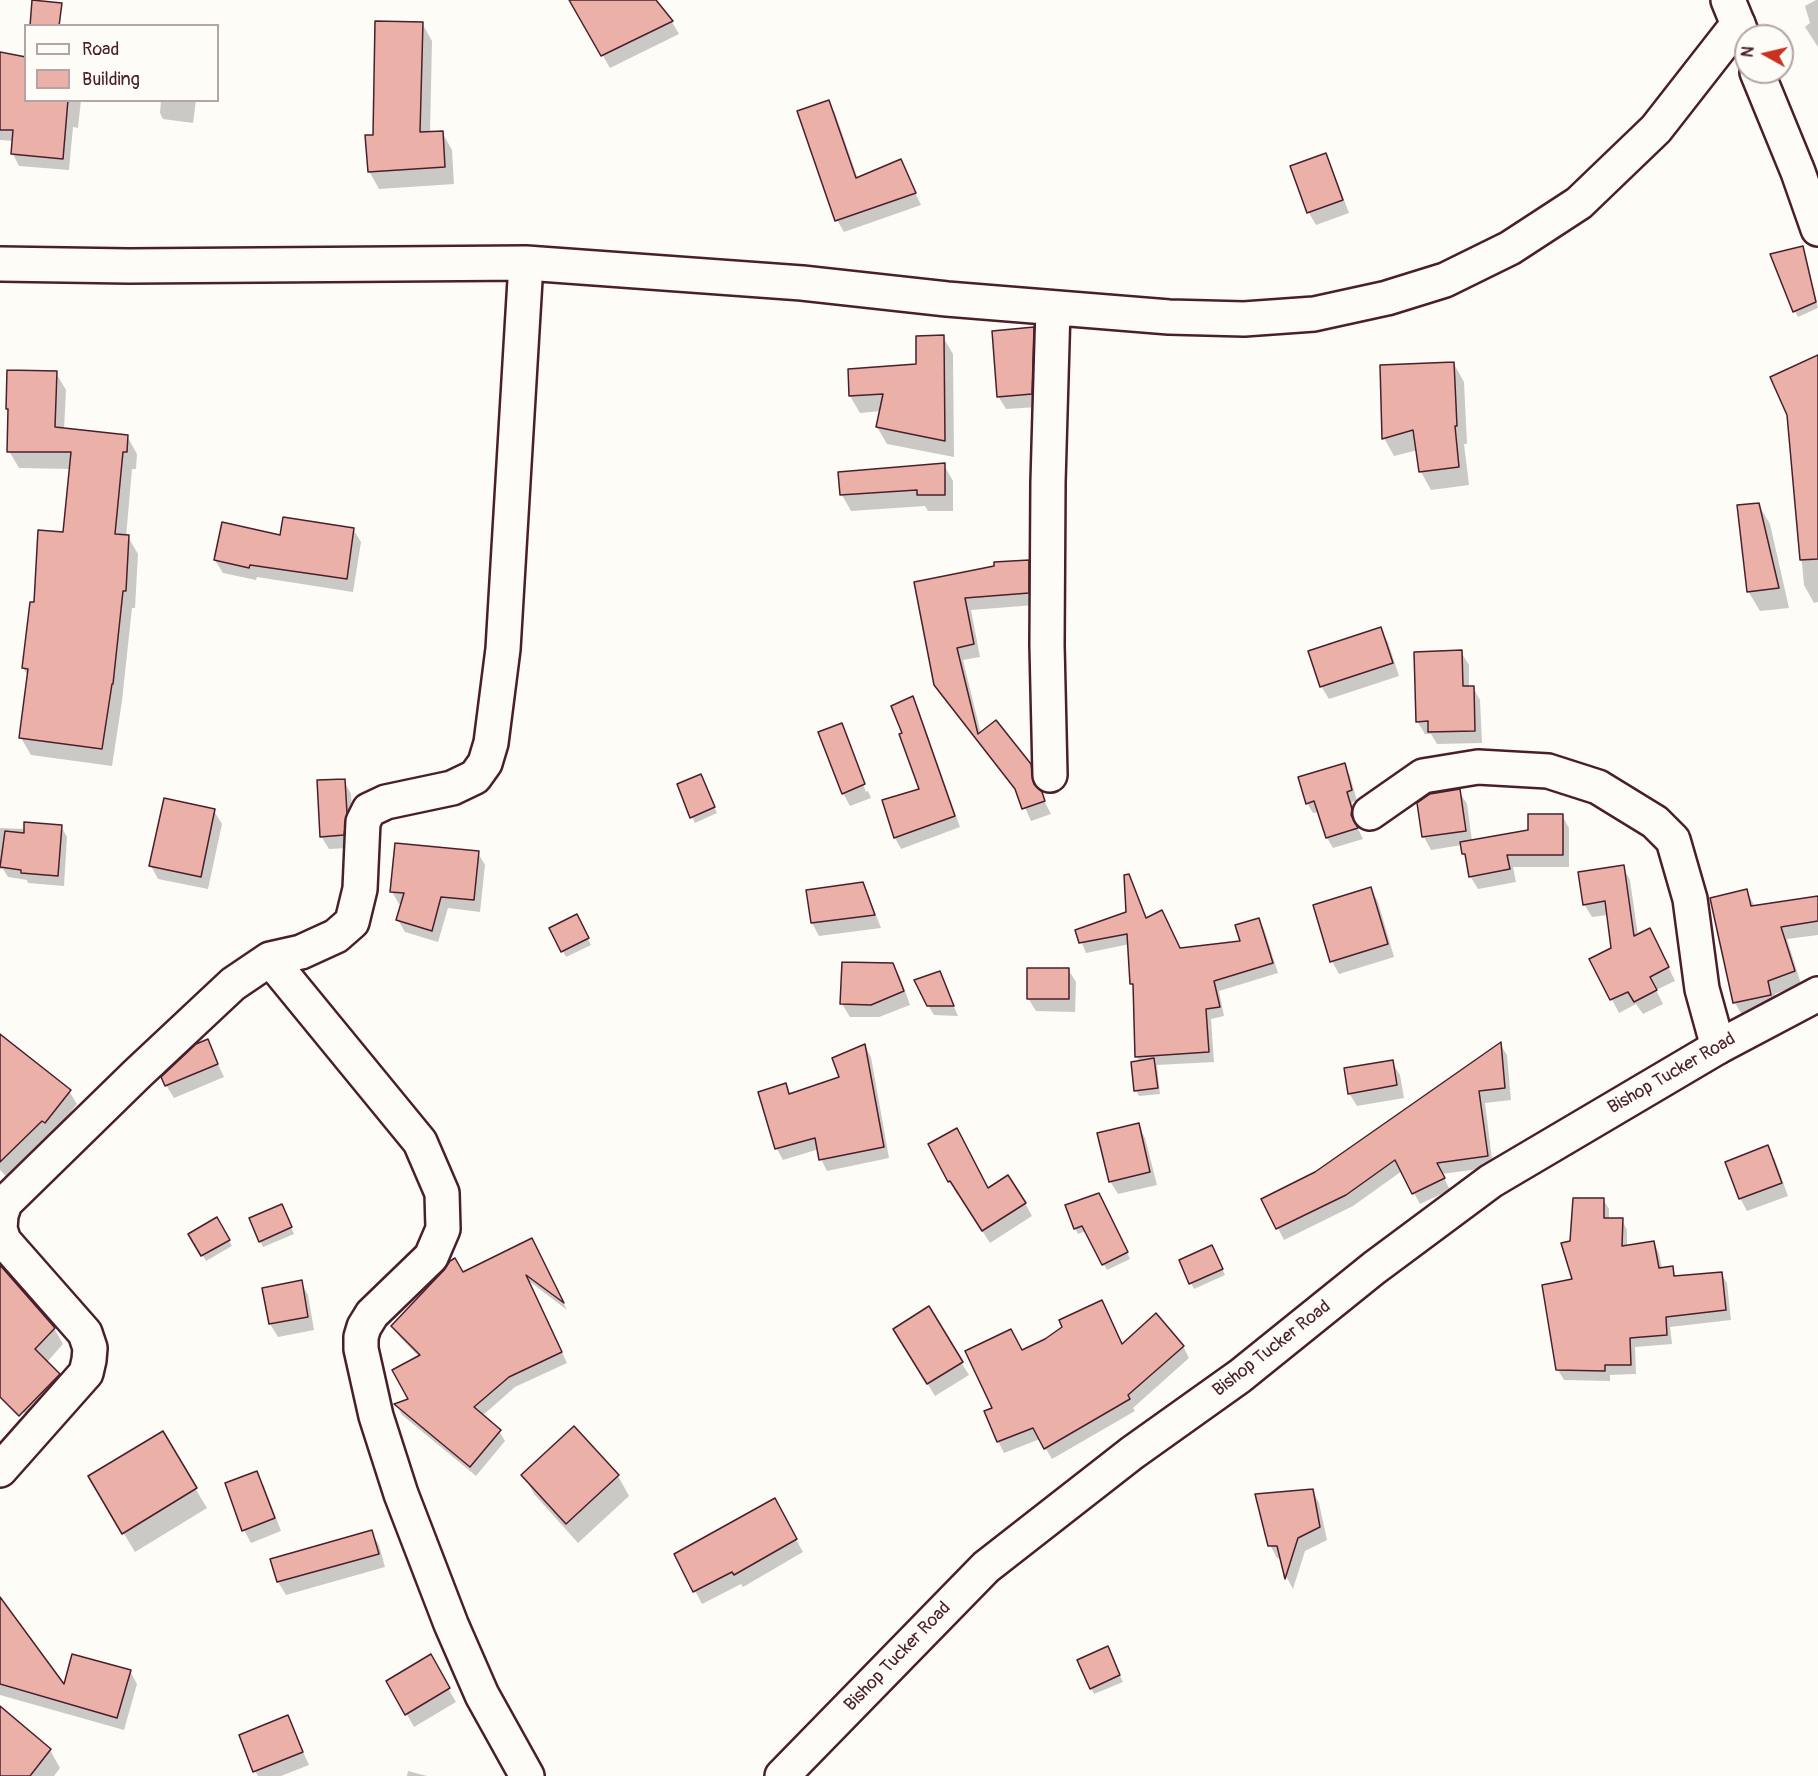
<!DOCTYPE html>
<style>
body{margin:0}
#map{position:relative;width:1818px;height:1776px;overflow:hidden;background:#fdfcf7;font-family:Pangolin,sans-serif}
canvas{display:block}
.legend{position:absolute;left:24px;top:24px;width:195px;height:78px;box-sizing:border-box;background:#fdfcf7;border:2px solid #b5a4a5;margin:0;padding:8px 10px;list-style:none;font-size:18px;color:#4a1f2b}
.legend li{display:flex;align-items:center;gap:12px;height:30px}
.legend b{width:30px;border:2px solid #b5a4a5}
.north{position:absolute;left:1734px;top:24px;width:60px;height:60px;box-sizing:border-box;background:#fdfcf7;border:2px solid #b5a4a5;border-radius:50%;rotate:278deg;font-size:16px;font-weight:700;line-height:24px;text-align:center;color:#4a1f2b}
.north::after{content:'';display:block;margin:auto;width:21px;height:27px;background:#c8321e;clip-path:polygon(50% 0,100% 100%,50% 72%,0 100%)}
</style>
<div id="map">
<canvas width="1818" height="1776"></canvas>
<ul class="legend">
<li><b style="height:8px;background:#fdfcf7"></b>Road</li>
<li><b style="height:16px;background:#ebb0a8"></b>Building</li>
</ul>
<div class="north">N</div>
</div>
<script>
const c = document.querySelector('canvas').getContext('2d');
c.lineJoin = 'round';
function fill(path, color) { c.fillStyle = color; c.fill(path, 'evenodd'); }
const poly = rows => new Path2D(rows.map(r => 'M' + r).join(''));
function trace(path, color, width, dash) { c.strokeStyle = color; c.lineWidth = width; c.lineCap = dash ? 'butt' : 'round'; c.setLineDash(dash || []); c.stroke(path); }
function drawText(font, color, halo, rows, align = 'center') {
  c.font = font + ' Pangolin,sans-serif'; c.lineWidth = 6; c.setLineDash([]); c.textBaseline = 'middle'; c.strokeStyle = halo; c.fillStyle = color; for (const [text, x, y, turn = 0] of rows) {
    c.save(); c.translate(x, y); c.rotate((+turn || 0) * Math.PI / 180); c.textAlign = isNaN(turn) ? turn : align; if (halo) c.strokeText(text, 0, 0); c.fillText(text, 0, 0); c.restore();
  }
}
fill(poly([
 [571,0,654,0,672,22,679,34,610,68],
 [1816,0,1818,0,1818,47,1805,27,1810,23,1805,6],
 [422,23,432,41,430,133,442,132,452,150,454,184,379,189,369,171,374,136],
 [0,54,26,100,81,100,78,128,73,127,69,170,19,166,13,154,14,141,0,140],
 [161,100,196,100,193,123,163,119,160,113],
 [828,101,835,113,858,179,900,161,921,205,844,232,837,220],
 [1325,155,1332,168,1349,213,1316,225,1309,213,1292,167],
 [1802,248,1805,254,1818,308,1798,317,1795,311],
 [1033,329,1040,342,1038,407,1006,409,998,396],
 [943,337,953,354,954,457,887,444,877,427,881,411,860,413,850,396,918,365],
 [1818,356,1818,602,1814,603,1804,585,1788,415],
 [1454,364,1464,382,1467,444,1464,444,1469,485,1431,490,1421,472,1418,450,1394,456,1384,438],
 [56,373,66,390,64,430,127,436,137,454,136,469,132,469,126,537,128,537,138,554,135,608,132,608,122,701,112,766,31,755,21,738,29,677,23,668,35,604,64,533,71,469,19,468,9,451],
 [944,465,953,481,953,511,928,511,925,506,851,511,842,495],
 [1758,504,1770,524,1789,608,1760,611,1748,591],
 [353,529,361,542,353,592,257,577,256,580,223,573,215,560,281,537],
 [1028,561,1035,574,1035,605,971,610,980,657,963,660,981,734,1030,765,1037,778,1039,791,1051,814,1031,821,1019,794,944,698,936,685,916,583],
 [1380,629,1388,642,1399,676,1329,699,1321,686],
 [1461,652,1469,665,1469,687,1473,687,1480,700,1482,743,1437,744,1431,734,1425,734,1417,721],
 [912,698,918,708,960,827,901,849,895,838,884,801,921,790,904,734],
 [841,725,848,737,845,737,866,792,868,791,871,798,850,806,843,793],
 [1344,765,1350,776,1357,801,1352,802,1358,820,1357,827,1363,839,1333,848,1327,838,1319,812,1313,813,1307,803],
 [344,781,351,794,353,827,350,848,329,849,321,836],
 [704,782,717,813,695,823,692,817],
 [1459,791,1467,804,1472,841,1529,831,1562,815,1569,828,1569,867,1513,867,1516,882,1478,889,1470,876,1462,845,1431,850,1424,837],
 [214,811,222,824,208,889,158,879,151,866],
 [61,826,67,837,64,886,28,883,27,880,8,877,3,869,0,869,0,828,25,829],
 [478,853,485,865,480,912,448,908,438,942,405,932,398,920,403,904,399,904,392,892],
 [1623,867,1630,880,1638,936,1657,943,1675,981,1656,990,1663,1004,1643,1014,1636,1004,1619,1013,1591,960,1613,949,1608,915,1592,917,1584,904],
 [1129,875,1147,919,1180,949,1242,942,1259,920,1264,929,1278,973,1219,991,1224,1016,1211,1019,1214,1062,1157,1065,1160,1094,1139,1096,1136,1090,1140,1062,1136,1056,1135,989,1132,984,1130,944,1086,953,1077,931,1128,913],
 [862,884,869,897,881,928,819,936,812,923],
 [1371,889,1378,902,1394,957,1339,974,1332,961],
 [1747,891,1755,907,1818,898,1818,935,1787,939,1801,984,1775,994,1778,1007,1742,1015,1735,1003,1711,899],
 [580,922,591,945,566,957,551,929],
 [892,964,900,977,910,1005,879,1017,850,1017,842,1004],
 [1068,969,1076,982,1075,1012,1036,1011,1028,998],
 [944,983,958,1016,934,1015,928,1005],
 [0,1039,69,1091,77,1104,53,1135,50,1133,6,1176,0,1170],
 [207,1041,224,1077,174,1098,166,1085],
 [1500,1044,1507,1055,1511,1100,1485,1103,1493,1167,1442,1174,1450,1190,1420,1204,1402,1171,1353,1206,1284,1240,1263,1199,1316,1173],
 [865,1046,871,1057,889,1158,827,1171,821,1159,819,1149,783,1160,777,1149,785,1085,791,1095,841,1078],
 [1392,1062,1400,1075,1404,1098,1357,1106,1349,1093],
 [1138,1125,1145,1138,1157,1185,1118,1194,1110,1181],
 [930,1144,988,1190,1025,1203,1032,1216,990,1243,958,1193,957,1194],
 [1767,1147,1775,1160,1788,1196,1747,1211,1740,1198],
 [1603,1199,1609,1209,1609,1220,1622,1220,1627,1230,1627,1247,1654,1243,1659,1253,1662,1269,1672,1268,1677,1278,1721,1273,1727,1283,1731,1320,1670,1327,1672,1344,1635,1347,1636,1374,1610,1375,1610,1381,1564,1380,1558,1370,1574,1280,1572,1242],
 [1102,1201,1130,1259,1107,1270,1086,1231,1078,1234,1075,1228],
 [284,1211,294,1234,263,1247,260,1241],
 [216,1219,232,1246,206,1261,190,1234],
 [537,1250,567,1310,529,1281,567,1363,515,1387,482,1416,499,1431,505,1441,476,1476,402,1415,397,1405,410,1399,419,1357,399,1336,393,1326,463,1274],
 [1215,1253,1225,1275,1194,1289,1191,1283],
 [0,1267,54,1328,63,1344,47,1362,59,1375,68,1390,36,1424,0,1390],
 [301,1282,308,1295,314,1330,278,1337,270,1324],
 [1102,1302,1123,1345,1183,1346,1189,1358,1133,1408,1135,1411,1052,1459,1040,1439,1004,1453,998,1441,994,1408,1022,1352,1046,1340],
 [928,1308,969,1375,935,1396,902,1342],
 [162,1433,207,1508,135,1552,90,1477],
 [257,1473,264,1486,281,1531,251,1543,244,1530],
 [523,1475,618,1476,629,1496,578,1543,535,1495],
 [1312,1490,1319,1503,1327,1540,1305,1551,1293,1589,1287,1578,1282,1559,1277,1558,1270,1545],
 [774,1500,803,1552,743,1587,741,1584,702,1604,676,1555],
 [371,1532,379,1545,385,1567,286,1595,278,1582,272,1560],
 [0,1604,65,1687,130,1671,137,1684,124,1730,0,1695],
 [1110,1654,1123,1682,1094,1694,1091,1688],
 [430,1657,456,1702,414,1727,388,1681],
 [0,1708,50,1750,60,1768,54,1776,0,1776],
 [287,1716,309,1765,281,1776,258,1776,255,1771],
 [408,1771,427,1776,407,1776]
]), '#0003');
const building = poly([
 [32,0,62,3,59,26,30,26,32,0],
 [569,0,656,0,673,21,601,56,569,0],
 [375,21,423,22,420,132,443,131,445,167,368,172,365,135,373,135,375,21],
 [0,52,26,57,26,100,68,100,63,159,11,154,13,130,0,130,0,52],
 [829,100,856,178,901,159,916,193,835,221,797,111,829,100],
 [1326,153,1343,200,1307,213,1290,166,1326,153],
 [1803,246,1816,302,1793,312,1770,254,1803,246],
 [1034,327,1032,394,997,397,992,331,1034,327],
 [944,335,945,441,876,427,883,394,849,396,848,369,916,364,916,336,944,335],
 [1818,355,1818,559,1800,560,1787,415,1770,377,1818,355],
 [1454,362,1457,426,1455,426,1459,467,1419,472,1413,430,1382,439,1380,365,1454,362],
 [7,370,57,371,55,427,128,435,127,452,123,452,115,534,129,535,126,591,123,591,113,684,112,684,102,749,19,738,28,669,22,668,30,602,34,602,38,530,63,532,71,452,7,452,8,409,6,409,7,370],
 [945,463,945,495,917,495,917,490,840,495,838,472,945,463],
 [1759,503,1779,588,1747,592,1737,505,1759,503],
 [283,517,354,528,347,579,250,565,249,568,214,560,222,522,280,535,283,517],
 [1029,560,1029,593,965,598,974,644,957,648,978,734,996,720,1031,764,1034,784,1042,792,1045,801,1022,809,1015,789,934,685,914,582,994,566,994,562,1029,560],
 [1381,627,1393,663,1320,687,1308,651,1381,627],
 [1462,650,1463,686,1474,686,1475,731,1428,732,1428,721,1416,722,1414,652,1462,650],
 [913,696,955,816,894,838,882,800,919,789,899,734,902,733,891,706,913,696],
 [842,723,865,784,842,794,818,732,842,723],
 [1345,763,1352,790,1347,792,1352,809,1351,815,1358,828,1326,838,1314,801,1306,804,1298,777,1345,763],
 [701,774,715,807,690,818,677,784,701,774],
 [345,779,347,813,344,835,320,837,317,780,345,779],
 [1460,789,1466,831,1422,837,1417,803,1430,794,1460,789],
 [164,798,215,809,201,877,149,866,164,798],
 [1528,814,1563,814,1563,855,1507,855,1510,869,1469,877,1465,854,1462,854,1460,842,1528,830,1528,814],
 [24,822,62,825,58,876,21,873,21,870,0,867,5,831,24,833,24,822],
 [395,843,479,851,474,900,441,897,432,931,396,920,404,893,390,892,395,843],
 [1624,865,1634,936,1650,928,1669,967,1650,977,1657,990,1634,1002,1628,992,1610,1000,1589,959,1611,948,1605,901,1583,905,1578,872,1624,865],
 [1129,874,1146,918,1162,910,1180,948,1240,941,1235,925,1259,918,1273,963,1214,981,1220,1007,1206,1009,1209,1052,1135,1057,1133,984,1130,984,1127,934,1079,943,1075,930,1126,912,1124,875,1129,874],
 [863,882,875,915,811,923,806,890,863,882],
 [1371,887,1388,944,1330,962,1313,905,1371,887],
 [1747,889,1751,906,1818,896,1818,921,1781,927,1795,971,1768,981,1771,995,1733,1003,1710,898,1747,889],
 [577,914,589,938,561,952,549,928,577,914],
 [842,962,893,963,904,991,871,1005,840,1004,842,962],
 [1027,968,1069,968,1069,999,1027,999,1027,968],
 [940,971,954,1006,927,1006,914,980,940,971],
 [0,1034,71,1090,45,1123,42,1121,0,1162,0,1034],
 [208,1039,218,1064,165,1086,161,1077,196,1044,208,1039],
 [1501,1042,1505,1088,1479,1091,1488,1156,1437,1163,1445,1178,1412,1194,1395,1160,1346,1195,1276,1229,1261,1199,1315,1172,1501,1042],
 [865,1044,884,1147,819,1160,815,1138,775,1149,758,1092,786,1083,789,1094,839,1077,832,1058,865,1044],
 [1154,1058,1158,1088,1134,1091,1131,1062,1154,1058],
 [1393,1060,1397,1085,1348,1094,1344,1068,1393,1060],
 [1139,1123,1150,1172,1109,1182,1097,1133,1139,1123],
 [957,1128,988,1188,1008,1175,1026,1203,982,1231,950,1181,948,1182,928,1144,957,1128],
 [1768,1145,1782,1183,1739,1199,1725,1162,1768,1145],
 [1099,1193,1128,1252,1102,1265,1082,1226,1074,1229,1065,1205,1099,1193],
 [1573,1198,1604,1198,1604,1218,1623,1218,1622,1246,1654,1241,1659,1268,1673,1266,1674,1276,1722,1272,1726,1310,1666,1317,1667,1335,1630,1338,1631,1365,1605,1365,1605,1371,1556,1370,1542,1285,1572,1279,1561,1243,1570,1241,1573,1198],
 [282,1204,292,1227,259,1242,249,1218,282,1204],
 [217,1217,230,1240,201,1256,188,1234,217,1217],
 [532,1238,564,1303,526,1275,562,1352,509,1377,474,1407,501,1430,470,1467,394,1404,408,1399,392,1370,420,1355,391,1326,444,1270,450,1261,455,1258,463,1272,532,1238],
 [1212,1245,1223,1269,1189,1284,1179,1260,1212,1245],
 [0,1265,55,1328,35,1349,60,1374,19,1416,0,1397,0,1265],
 [302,1280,308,1317,269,1324,262,1288,302,1280],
 [1102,1300,1122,1344,1156,1313,1184,1346,1128,1395,1130,1399,1044,1449,1033,1428,997,1442,984,1411,992,1408,965,1351,1011,1329,1022,1350,1045,1339,1062,1327,1059,1320,1102,1300],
 [929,1306,963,1362,927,1384,893,1329,929,1306],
 [574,1426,619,1475,566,1524,521,1475,574,1426],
 [163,1431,197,1488,122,1534,88,1476,163,1431],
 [257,1471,275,1518,242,1531,225,1483,257,1471],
 [1313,1489,1320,1527,1298,1538,1285,1579,1277,1546,1268,1546,1255,1494,1313,1489],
 [775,1498,797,1539,734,1575,732,1572,693,1592,674,1554,775,1498],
 [372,1530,379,1554,277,1582,270,1559,372,1530],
 [0,1597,64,1684,72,1654,131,1670,117,1718,0,1684,0,1597],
 [1108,1646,1120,1675,1090,1689,1077,1660,1108,1646],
 [431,1654,450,1688,405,1715,386,1681,431,1654],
 [0,1706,51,1749,30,1776,0,1776,0,1706],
 [288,1715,303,1752,253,1772,239,1735,288,1715]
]);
fill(building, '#ebb0a8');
trace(building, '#4a1f2b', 1.5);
const minor = poly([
 [0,264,129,266,526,263,802,283,947,299,1169,317,1244,319,1314,314,1387,298,1445,280,1510,248,1579,203,1656,129,1738,24],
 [1050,775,1047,645,1048,482,1053,308],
 [1370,813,1423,776,1478,767,1548,771,1598,787,1655,822,1673,840,1690,899,1702,989,1718,1047],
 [270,959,420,1142,442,1193,443,1229,431,1257,372,1314,364,1327,361,1337,361,1349,376,1416,401,1494,451,1624,482,1695,527,1776],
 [0,1470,86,1373,89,1360,90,1348,85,1333,4,1241,0,1229,1,1215,5,1203,137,1074,233,984,270,959,301,952,336,936,352,922,360,889,363,822,369,810,386,802,452,788,475,777,485,763,491,743,503,649,526,263]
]);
const secondary = poly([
 [1728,0,1746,44],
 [1757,72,1798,172,1818,229],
 [782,1776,986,1567,1132,1453,1240,1376,1374,1268,1491,1181,1718,1047,1818,994]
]);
trace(minor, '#4a1f2b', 38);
trace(secondary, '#4a1f2b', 38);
trace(minor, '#fdfcf7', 33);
trace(secondary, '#fdfcf7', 33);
drawText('18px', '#4a1f2b', '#fdfcf7', [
 ["Bishop Tucker Road",1672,1074,-30],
 ["Bishop Tucker Road",1272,1349,-38],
 ["Bishop Tucker Road",898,1657,-46]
]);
</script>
